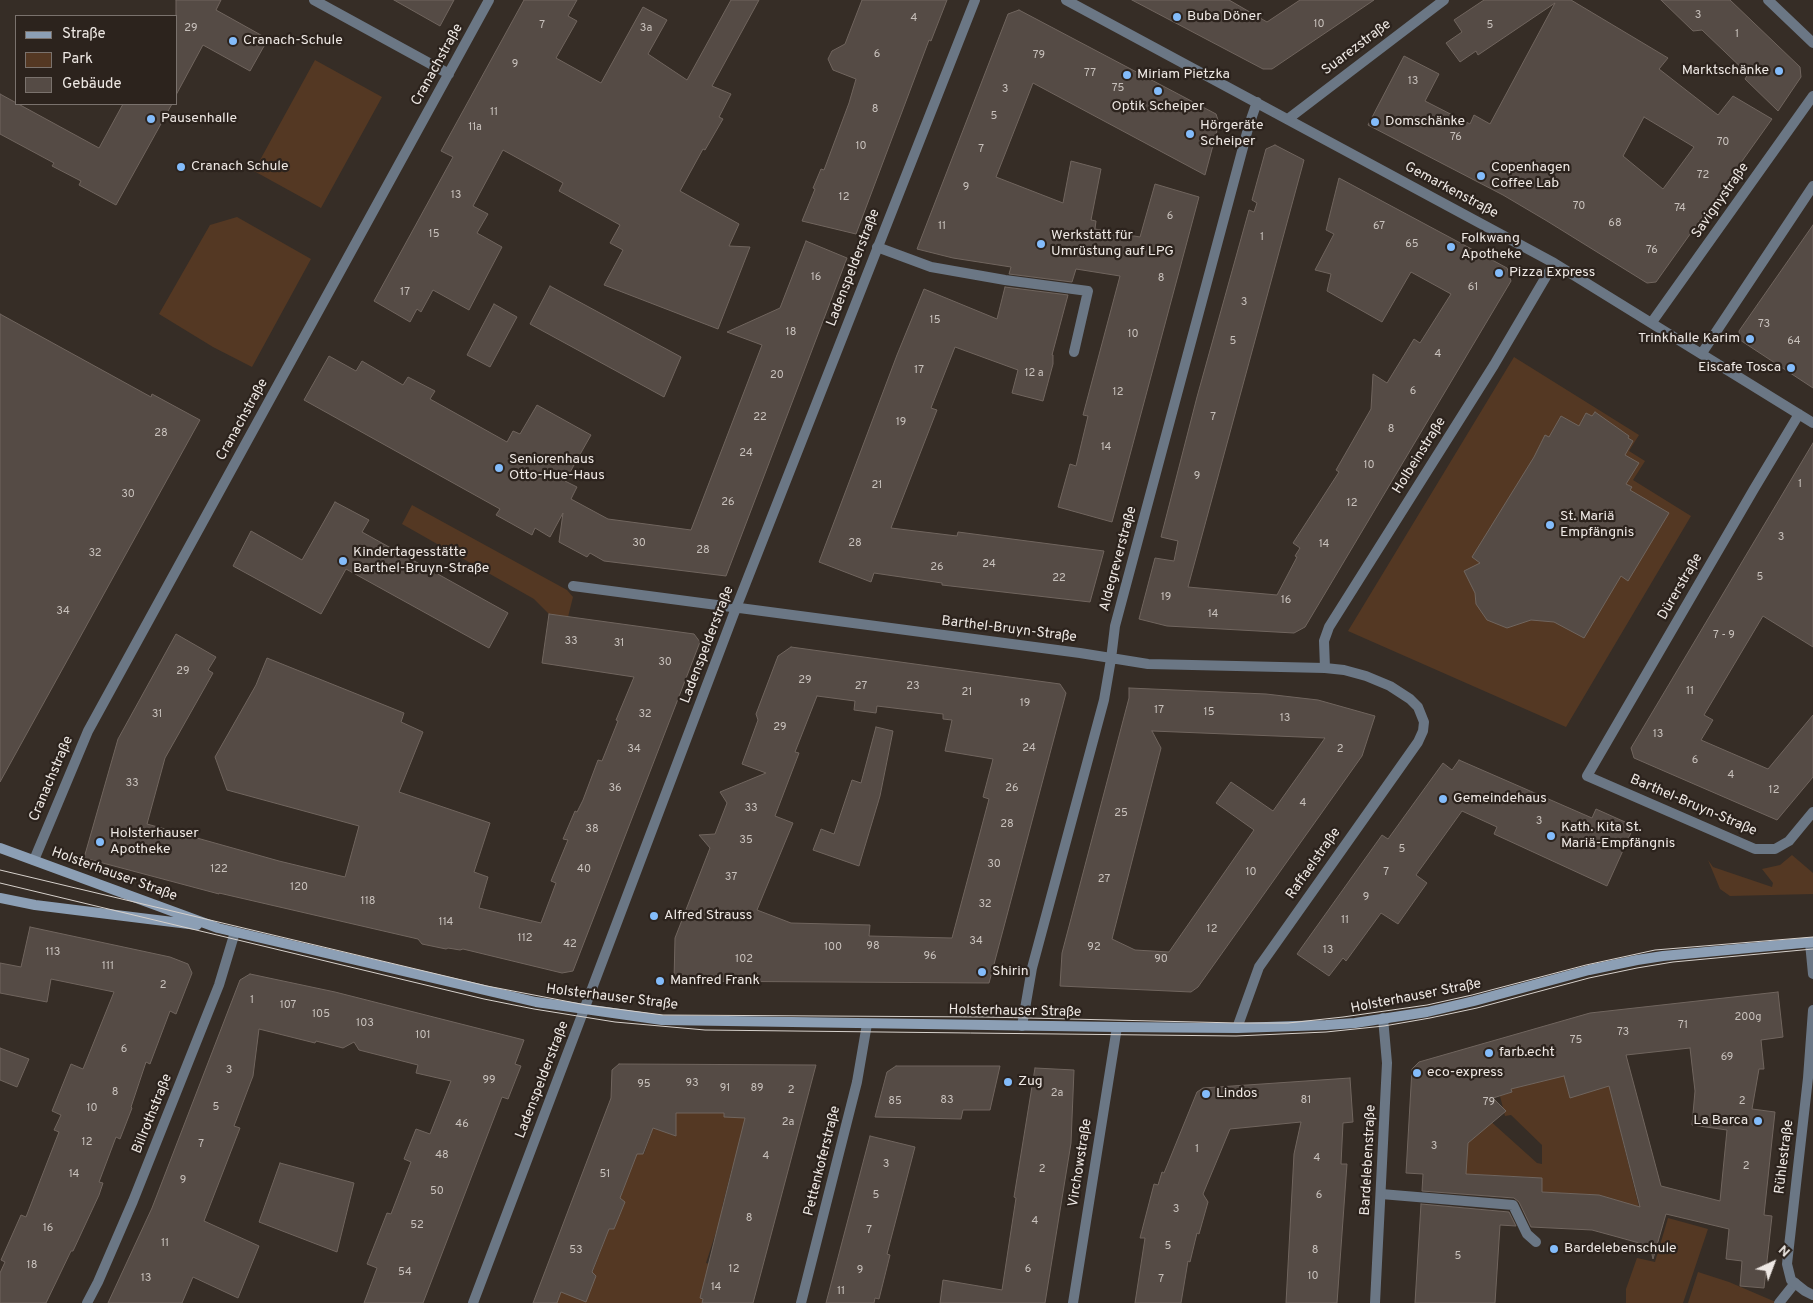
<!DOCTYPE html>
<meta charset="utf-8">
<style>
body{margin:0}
#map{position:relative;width:1813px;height:1303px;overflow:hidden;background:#362d26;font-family:Overpass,sans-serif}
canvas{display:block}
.legend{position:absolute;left:15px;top:15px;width:162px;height:90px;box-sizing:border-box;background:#2c231d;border:1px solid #7a726d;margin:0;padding:6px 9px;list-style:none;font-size:15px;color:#eee8e4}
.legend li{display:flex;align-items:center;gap:10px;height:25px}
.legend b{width:25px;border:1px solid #7a726d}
.north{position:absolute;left:1748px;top:1238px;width:50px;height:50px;-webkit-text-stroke:4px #2c231d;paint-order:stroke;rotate:43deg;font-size:14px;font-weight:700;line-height:20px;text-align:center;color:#eee8e4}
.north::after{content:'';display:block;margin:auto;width:18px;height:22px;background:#eee8e4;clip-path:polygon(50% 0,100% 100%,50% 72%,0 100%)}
</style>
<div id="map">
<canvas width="1813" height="1303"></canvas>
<ul class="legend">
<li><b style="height:6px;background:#8c9fb5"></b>Straße</li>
<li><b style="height:14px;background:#543823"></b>Park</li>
<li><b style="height:14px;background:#554b45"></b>Gebäude</li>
</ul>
<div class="north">N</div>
</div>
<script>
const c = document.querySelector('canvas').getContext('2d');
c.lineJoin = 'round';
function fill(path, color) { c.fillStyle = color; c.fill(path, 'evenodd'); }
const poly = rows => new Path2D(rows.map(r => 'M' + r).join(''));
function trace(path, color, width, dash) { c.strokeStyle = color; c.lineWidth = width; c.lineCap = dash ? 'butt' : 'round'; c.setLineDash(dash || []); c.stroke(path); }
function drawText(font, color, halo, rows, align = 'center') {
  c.font = font + ' Overpass,sans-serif'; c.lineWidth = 4.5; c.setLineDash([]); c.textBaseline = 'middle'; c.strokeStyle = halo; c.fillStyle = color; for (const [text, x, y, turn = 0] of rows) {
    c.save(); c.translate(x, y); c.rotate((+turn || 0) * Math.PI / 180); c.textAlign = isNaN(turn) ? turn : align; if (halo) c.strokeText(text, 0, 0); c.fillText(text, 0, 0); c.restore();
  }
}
fill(poly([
 [315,60,382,97,321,208,254,171],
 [237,217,311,259,252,367,213,347,159,314,210,225],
 [1514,357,1639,435,1629,451,1645,461,1633,480,1691,516,1566,727,1348,631],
 [412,505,567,590,573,597,568,617,549,614,534,599,402,524],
 [1792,855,1813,873,1813,894,1730,896,1720,889,1708,860,1713,867,1772,887,1773,883,1762,869,1780,865],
 [1564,1075,1609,1085,1639,1207,1599,1195,1528,1191,1529,1177,1466,1174,1460,1141,1469,1142,1472,1139,1473,1126,1478,1110,1537,1163,1542,1164,1542,1145,1511,1115,1505,1116,1500,1096,1512,1092,1511,1089],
 [676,1113,724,1113,724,1117,756,1117,732,1168,722,1207,726,1208,721,1230,717,1229,706,1263,709,1264,700,1298,703,1299,702,1303,557,1303,561,1292,582,1300,609,1229,614,1229,625,1202,620,1198,637,1154,644,1154,653,1128,676,1136],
 [1668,1218,1708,1229,1683,1303,1626,1303,1626,1289,1637,1258,1655,1262],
 [1698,1272,1729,1282,1778,1303,1688,1303]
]), '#543823');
const building = poly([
 [176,0,221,0,216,10,268,39,250,71,203,45,176,95,176,0],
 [394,0,454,0,440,26,394,0],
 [524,0,577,0,568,16,577,21,556,58,601,83,643,7,667,20,648,54,687,80,731,0,759,0,712,86,731,94,719,117,723,119,705,150,703,149,680,191,739,224,729,246,750,247,718,329,604,285,623,250,610,243,620,225,559,191,563,183,503,150,473,206,488,214,477,233,502,247,469,310,433,290,421,312,417,309,410,322,374,301,453,157,441,151,524,0],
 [862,0,947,0,931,41,929,40,856,234,802,221,815,189,813,188,821,169,824,170,849,103,856,79,833,70,828,59,832,51,845,44,862,0],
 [1132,0,1229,0,1267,22,1300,0,1374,0,1272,69,1263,69,1132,0],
 [1484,0,1571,0,1668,58,1659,69,1718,115,1733,96,1772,119,1656,282,1647,283,1547,221,1503,195,1368,125,1404,56,1439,74,1425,101,1470,124,1474,115,1490,124,1555,3,1478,55,1476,51,1460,62,1446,43,1462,32,1454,20,1484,0],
 [1644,117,1694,147,1663,189,1623,156,1644,117],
 [1661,0,1730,0,1800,67,1801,77,1778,111,1745,79,1748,74,1702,30,1693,31,1661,0],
 [1019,10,1216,114,1219,123,1205,175,1033,83,996,177,1063,203,1071,161,1101,169,1091,220,1096,221,1095,229,1140,237,1155,184,1199,197,1112,522,1058,507,1070,464,1076,466,1088,416,1083,415,1120,276,1076,269,1072,282,1009,274,1011,267,953,258,917,249,1008,14,1019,10],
 [0,94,99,148,123,104,172,104,116,205,79,185,81,181,52,166,54,163,0,134,0,94],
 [1275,145,1304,160,1188,587,1277,595,1297,557,1295,556,1300,548,1293,543,1339,472,1336,470,1371,409,1373,374,1387,383,1414,339,1420,343,1451,294,1411,272,1382,322,1327,291,1331,274,1315,270,1334,234,1326,230,1339,178,1507,268,1511,281,1305,627,1294,633,1167,626,1139,619,1155,558,1174,561,1178,541,1161,537,1197,397,1249,210,1254,212,1257,203,1252,200,1266,149,1275,145],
 [1813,225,1813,388,1740,340,1739,331,1813,225],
 [806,241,847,258,726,576,604,561,590,553,587,557,559,542,563,513,550,537,535,528,532,535,496,515,500,509,304,400,329,356,356,371,362,361,403,385,408,377,435,391,430,399,507,442,513,431,520,434,537,405,591,435,565,481,577,487,571,499,608,519,691,530,762,345,727,332,780,308,806,241],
 [550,286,681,357,664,397,530,324,550,286],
 [1005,287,1068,295,1052,355,1053,355,1053,364,1043,401,1012,393,1018,370,955,347,931,408,937,410,891,528,957,536,958,532,1104,551,1090,602,942,585,942,583,874,573,871,582,819,562,897,355,924,289,997,319,1005,287],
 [494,304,517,317,490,367,467,355,494,304],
 [0,314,151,397,152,394,200,420,0,782,0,314],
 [1595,412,1629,436,1628,438,1633,441,1625,455,1639,463,1626,484,1632,487,1630,490,1669,513,1628,581,1621,576,1584,638,1554,622,1531,620,1507,628,1487,620,1476,604,1475,593,1464,571,1480,563,1472,557,1534,457,1545,435,1549,437,1561,416,1579,426,1586,413,1592,416,1595,412],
 [1813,443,1813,647,1763,616,1704,715,1713,720,1701,740,1768,769,1813,715,1813,777,1777,820,1634,758,1631,748,1813,443],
 [335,502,369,520,362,532,508,613,489,648,346,569,321,614,233,566,251,531,302,560,335,502],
 [549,614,694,634,700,642,573,971,562,973,463,949,460,950,448,948,446,949,422,944,418,939,219,893,219,894,84,858,118,739,176,634,216,657,208,670,213,673,165,758,147,824,279,861,345,877,359,826,227,790,215,757,256,685,267,658,404,713,401,722,423,732,399,792,490,823,474,872,488,877,479,908,541,923,556,883,551,881,568,840,563,839,575,811,577,812,583,800,598,760,602,761,618,721,616,720,634,677,542,663,549,614],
 [791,647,1060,684,1066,693,989,983,674,981,675,938,710,848,699,835,715,834,727,803,720,792,766,773,742,764,758,720,756,714,778,656,791,647],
 [817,696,855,701,854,710,876,713,877,706,943,714,943,719,952,720,945,751,993,759,983,797,989,799,952,938,869,936,870,925,791,923,757,910,793,823,775,816,799,753,795,752,817,696],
 [1129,688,1266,694,1318,700,1375,716,1362,756,1198,987,1191,992,1060,986,1062,953,1129,698,1129,688],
 [1152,731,1325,738,1273,811,1231,782,1216,803,1254,830,1169,952,1135,950,1112,939,1161,748,1152,731],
 [876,727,893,731,880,796,859,866,813,850,821,829,834,834,852,780,861,783,876,727],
 [1459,760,1592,818,1596,809,1634,826,1607,886,1494,834,1497,827,1462,811,1416,875,1427,883,1398,924,1381,913,1346,961,1343,958,1329,976,1297,954,1382,835,1388,839,1443,763,1452,770,1459,760],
 [30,927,170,957,188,964,192,973,176,1014,170,1011,150,1064,146,1062,131,1107,132,1108,120,1139,116,1137,99,1182,103,1183,99,1195,73,1251,71,1251,46,1303,0,1303,0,1273,5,1262,1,1260,21,1215,26,1217,59,1132,54,1130,61,1115,52,1111,71,1064,83,1069,114,992,51,979,47,1002,0,993,0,963,21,967,30,927],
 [250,974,335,992,524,1040,515,1064,521,1066,508,1099,502,1097,423,1303,364,1303,377,1268,367,1264,387,1213,391,1214,411,1162,404,1159,416,1129,430,1134,451,1081,416,1073,418,1065,359,1050,354,1042,343,1048,316,1041,315,1043,259,1029,253,1076,234,1126,240,1128,204,1221,259,1246,238,1298,193,1277,182,1303,108,1303,152,1208,240,980,250,974],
 [1778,992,1783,1037,1761,1040,1764,1069,1759,1069,1752,1109,1775,1112,1764,1215,1772,1216,1764,1288,1740,1286,1742,1261,1726,1259,1729,1229,1666,1214,1653,1259,1650,1246,1614,1236,1592,1230,1531,1227,1519,1202,1514,1198,1422,1191,1423,1174,1406,1173,1412,1069,1419,1062,1590,1013,1778,992],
 [1690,1048,1695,1091,1692,1125,1727,1130,1720,1201,1661,1186,1626,1055,1690,1048],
 [1564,1076,1570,1098,1609,1086,1640,1207,1599,1195,1542,1192,1542,1178,1466,1174,1468,1143,1506,1111,1493,1098,1512,1092,1511,1089,1564,1076],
 [0,1048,29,1059,17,1087,0,1080,0,1048],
 [619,1064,816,1065,753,1303,702,1303,703,1299,700,1298,745,1118,724,1117,724,1113,676,1113,676,1136,653,1128,643,1154,637,1154,620,1198,625,1202,614,1229,609,1229,592,1272,596,1276,586,1302,561,1292,557,1303,533,1303,611,1098,612,1070,619,1064],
 [896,1066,1000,1066,990,1110,963,1110,961,1119,875,1117,887,1072,896,1066],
 [1035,1068,1074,1070,1071,1143,1045,1303,940,1303,943,1280,1002,1290,1016,1198,1014,1197,1035,1068],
 [1350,1078,1353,1122,1343,1123,1341,1164,1347,1164,1337,1303,1286,1303,1294,1154,1301,1122,1230,1129,1203,1194,1208,1202,1199,1234,1197,1233,1190,1262,1188,1261,1181,1303,1135,1303,1145,1238,1140,1238,1154,1184,1158,1185,1162,1172,1164,1173,1197,1092,1203,1088,1350,1078],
 [870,1136,915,1147,887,1254,890,1255,879,1299,875,1298,874,1303,826,1303,870,1136],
 [280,1163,354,1183,337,1252,259,1222,280,1163],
 [1421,1204,1509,1212,1516,1226,1500,1225,1495,1303,1415,1303,1421,1204]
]);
fill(building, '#554b45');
trace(building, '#70655e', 1);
trace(poly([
 [877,247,931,267,1005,280,1088,291,1074,352],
 [1381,1194,1513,1205,1527,1234,1536,1242],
 [1779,1303,1795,1283]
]), '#6b7785', 10);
trace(poly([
 [314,0,449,74],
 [1066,0,1554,263,1813,423],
 [1768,0,1813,43],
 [1288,119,1444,0],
 [1652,322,1813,96],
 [1702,353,1813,186],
 [1799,414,1754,489,1587,776,1755,849,1775,849,1789,841,1813,812],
 [573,586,1080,653,1148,664,1325,668,1344,670,1366,676,1390,686,1410,699,1418,707,1424,722,1423,731,1418,742,1259,967,1237,1028],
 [1325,668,1324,641,1329,627,1494,365,1554,263],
 [34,860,88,731,489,0],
 [1810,943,1813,974],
 [1813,1010,1808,1078,1787,1264,1791,1280,1805,1291,1813,1295],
 [1022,1026,1032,968,1104,700,1111,659,1115,626,1249,125,1257,102],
 [87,1303,98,1282,133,1201,219,985,235,932],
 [473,1303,736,608,975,0],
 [801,1303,857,1082,867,1024],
 [1073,1303,1117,1027],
 [1375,1303,1387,1063,1383,1018]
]), '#6b7785', 10);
trace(poly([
 [0,848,218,928,536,1002,662,1020,1117,1027,1237,1028,1326,1025,1355,1023,1427,1012,1474,1001,1589,970,1637,960,1663,956,1813,942],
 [0,898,35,905,197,925]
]), '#8c9fb5', 10);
trace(poly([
 [0,870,487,986,586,1005,663,1015,985,1017,1238,1023,1288,1023,1343,1017,1427,1005,1472,995,1586,965,1655,950,1813,937],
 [0,883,484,999,534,1009,615,1022,705,1030,1236,1036,1326,1032,1384,1026,1430,1018,1477,1008,1589,978,1637,968,1673,962,1813,949]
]), '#d7d1cc', 1);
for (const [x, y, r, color] of [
 [1177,17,5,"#83bcfb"],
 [233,41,5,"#83bcfb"],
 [1779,71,5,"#83bcfb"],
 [1127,75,5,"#83bcfb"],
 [1158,91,5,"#83bcfb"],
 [151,119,5,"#83bcfb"],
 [1375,122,5,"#83bcfb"],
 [1190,134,5,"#83bcfb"],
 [181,167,5,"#83bcfb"],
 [1481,176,5,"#83bcfb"],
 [1041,244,5,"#83bcfb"],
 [1451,247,5,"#83bcfb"],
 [1499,273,5,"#83bcfb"],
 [1750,339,5,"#83bcfb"],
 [1791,368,5,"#83bcfb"],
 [499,468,5,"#83bcfb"],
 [1550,525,5,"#83bcfb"],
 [343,561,5,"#83bcfb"],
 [1443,799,5,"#83bcfb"],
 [1551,836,5,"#83bcfb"],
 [100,842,5,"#83bcfb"],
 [654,916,5,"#83bcfb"],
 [982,972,5,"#83bcfb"],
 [660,981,5,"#83bcfb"],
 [1489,1053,5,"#83bcfb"],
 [1417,1073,5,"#83bcfb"],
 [1008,1082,5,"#83bcfb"],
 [1206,1094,5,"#83bcfb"],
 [1758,1121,5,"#83bcfb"],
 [1554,1249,5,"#83bcfb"]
]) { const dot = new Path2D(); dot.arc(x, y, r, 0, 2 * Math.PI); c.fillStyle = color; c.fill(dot); trace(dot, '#2c231d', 2); }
drawText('11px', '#c8c1bc', null, [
 ["3",1698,16],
 ["4",914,19],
 ["10",1319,25],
 ["7",542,26],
 ["5",1490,26],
 ["29",191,29],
 ["3a",646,29],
 ["1",1737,35],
 ["6",877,55],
 ["79",1039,56],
 ["9",515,65],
 ["77",1090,74],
 ["13",1413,82],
 ["75",1118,89],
 ["3",1005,90],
 ["8",875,110],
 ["11",494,113],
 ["5",994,117],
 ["11a",475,128],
 ["76",1456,138],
 ["70",1723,143],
 ["10",861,147],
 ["7",981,150],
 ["72",1703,176],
 ["9",966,188],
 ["13",456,196],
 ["12",844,198],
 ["70",1579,207],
 ["74",1680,209],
 ["6",1170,217],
 ["68",1615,224],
 ["11",942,227],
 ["67",1379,227],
 ["15",434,235],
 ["1",1262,238],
 ["65",1412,245],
 ["76",1652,251],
 ["16",816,278],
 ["8",1161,279],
 ["61",1473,288],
 ["17",405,293],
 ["3",1244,303],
 ["15",935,321],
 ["73",1764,325],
 ["18",791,333],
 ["10",1133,335],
 ["5",1233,342],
 ["64",1794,342],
 ["4",1438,355],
 ["17",919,371],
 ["12 a",1034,374],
 ["20",777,376],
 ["6",1413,392],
 ["12",1118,393],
 ["22",760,418],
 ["7",1213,418],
 ["19",901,423],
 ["8",1391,430],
 ["28",161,434],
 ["14",1106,448],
 ["24",746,454],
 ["10",1369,466],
 ["9",1197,477],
 ["1",1800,485],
 ["21",877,486],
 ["30",128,495],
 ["26",728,503],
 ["12",1352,504],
 ["3",1781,538],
 ["30",639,544],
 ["28",855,544],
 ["14",1324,545],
 ["28",703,551],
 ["32",95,554],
 ["24",989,565],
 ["26",937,568],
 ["5",1760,578],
 ["22",1059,579],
 ["19",1166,598],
 ["16",1286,601],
 ["34",63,612],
 ["14",1213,615],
 ["7 - 9",1724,636],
 ["33",571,642],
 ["31",619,644],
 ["30",665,663],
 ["29",183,672],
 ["29",805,681],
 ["27",861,687],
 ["23",913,687],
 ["11",1690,692],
 ["21",967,693],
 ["19",1025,704],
 ["17",1159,711],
 ["15",1209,713],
 ["31",157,715],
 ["32",645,715],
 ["13",1285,719],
 ["29",780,728],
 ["13",1658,735],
 ["24",1029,749],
 ["34",634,750],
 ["2",1340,750],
 ["6",1695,761],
 ["4",1731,776],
 ["33",132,784],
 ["36",615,789],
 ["26",1012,789],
 ["12",1774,791],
 ["4",1303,804],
 ["33",751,809],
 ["25",1121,814],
 ["3",1539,822],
 ["28",1007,825],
 ["38",592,830],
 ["35",746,841],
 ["5",1402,850],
 ["30",994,865],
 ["122",219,870],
 ["40",584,870],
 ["10",1251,873],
 ["7",1386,873],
 ["37",731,878],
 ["27",1104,880],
 ["120",299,888],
 ["9",1366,898],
 ["118",368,902],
 ["32",985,905],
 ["11",1345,921],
 ["114",446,923],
 ["12",1212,930],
 ["112",525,939],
 ["34",976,942],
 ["42",570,945],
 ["98",873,947],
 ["100",833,948],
 ["92",1094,948],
 ["13",1328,951],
 ["113",53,953],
 ["96",930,957],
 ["102",744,960],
 ["90",1161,960],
 ["111",108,967],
 ["2",163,986],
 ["1",252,1001],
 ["107",288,1006],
 ["105",321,1015],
 ["200g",1748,1018],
 ["103",365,1024],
 ["71",1683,1026],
 ["73",1623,1033],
 ["101",423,1036],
 ["75",1576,1041],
 ["6",124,1050],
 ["69",1727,1058],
 ["3",229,1071],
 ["99",489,1081],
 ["93",692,1084],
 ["95",644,1085],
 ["91",725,1089],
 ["89",757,1089],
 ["2",791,1091],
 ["8",115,1093],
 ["2a",1057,1094],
 ["83",947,1101],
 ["81",1306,1101],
 ["85",895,1102],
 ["2",1742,1102],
 ["79",1489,1103],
 ["5",216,1108],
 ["10",92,1109],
 ["2a",788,1123],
 ["46",462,1125],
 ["12",87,1143],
 ["7",201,1145],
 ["3",1434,1147],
 ["1",1197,1150],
 ["48",442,1156],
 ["4",766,1157],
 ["4",1317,1159],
 ["3",886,1165],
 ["2",1746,1167],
 ["2",1042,1170],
 ["14",74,1175],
 ["51",605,1175],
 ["9",183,1181],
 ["50",437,1192],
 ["5",876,1196],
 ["6",1319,1196],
 ["3",1176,1210],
 ["8",749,1219],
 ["4",1035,1222],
 ["52",417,1226],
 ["16",48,1229],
 ["7",869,1231],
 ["11",165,1244],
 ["5",1168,1247],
 ["53",576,1251],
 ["8",1315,1251],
 ["5",1458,1257],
 ["18",32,1266],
 ["12",734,1270],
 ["6",1028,1270],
 ["9",860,1271],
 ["54",405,1273],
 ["10",1313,1277],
 ["13",146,1279],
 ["7",1161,1280],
 ["14",716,1288],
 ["11",841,1292]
]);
drawText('14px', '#eee8e4', '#2c231d', [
 ["Buba Döner",1187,17],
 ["Cranach-Schule",243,41],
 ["Marktschänke",1769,71,"right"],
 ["Miriam Pietzka",1137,75],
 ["Optik Scheiper",1158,107,"center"],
 ["Pausenhalle",161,119],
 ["Domschänke",1385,122],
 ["Hörgeräte",1200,126],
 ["Scheiper",1200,142],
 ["Cranach Schule",191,167],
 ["Copenhagen",1491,168],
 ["Coffee Lab",1491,184],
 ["Werkstatt für",1051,236],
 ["Umrüstung auf LPG",1051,252],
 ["Folkwang",1461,239],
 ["Apotheke",1461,255],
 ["Pizza Express",1509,273],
 ["Trinkhalle Karim",1740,339,"right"],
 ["Eiscafe Tosca",1781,368,"right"],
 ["Seniorenhaus",509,460],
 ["Otto-Hue-Haus",509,476],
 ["St. Mariä",1560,517],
 ["Empfängnis",1560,533],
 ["Kindertagesstätte",353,553],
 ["Barthel-Bruyn-Straße",353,569],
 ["Gemeindehaus",1453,799],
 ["Kath. Kita St.",1561,828],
 ["Mariä-Empfängnis",1561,844],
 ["Holsterhauser",110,834],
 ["Apotheke",110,850],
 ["Alfred Strauss",664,916],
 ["Shirin",992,972],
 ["Manfred Frank",670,981],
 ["farb.echt",1499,1053],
 ["eco-express",1427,1073],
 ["Zug",1018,1082],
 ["Lindos",1216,1094],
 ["La Barca",1748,1121,"right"],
 ["Bardelebenschule",1564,1249]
], 'left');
drawText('14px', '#eee8e4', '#2c231d', [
 ["Suarezstraße",1357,48,-37],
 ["Cranachstraße",438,65,-61],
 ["Gemarkenstraße",1451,191,28],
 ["Savignystraße",1721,201,-55],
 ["Ladenspelderstraße",854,268,-69],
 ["Cranachstraße",243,420,-61],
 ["Holbeinstraße",1420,456,-58],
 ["Aldegreverstraße",1119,559,-75],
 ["Dürerstraße",1681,587,-60],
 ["Barthel-Bruyn-Straße",1009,630,7],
 ["Ladenspelderstraße",708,645,-69],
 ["Cranachstraße",52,779,-67],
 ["Barthel-Bruyn-Straße",1693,806,23],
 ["Raffaelstraße",1314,864,-55],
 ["Holsterhauser Straße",114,875,20],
 ["Holsterhauser Straße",1416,997,-11],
 ["Holsterhauser Straße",612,998,7],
 ["Holsterhauser Straße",1015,1012,1],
 ["Ladenspelderstraße",543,1080,-69],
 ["Billrothstraße",153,1114,-68],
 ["Rühlestraße",1785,1157,-83],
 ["Bardelebenstraße",1369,1160,-87],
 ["Pettenkoferstraße",823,1161,-76],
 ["Virchowstraße",1081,1163,-81]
]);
</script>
